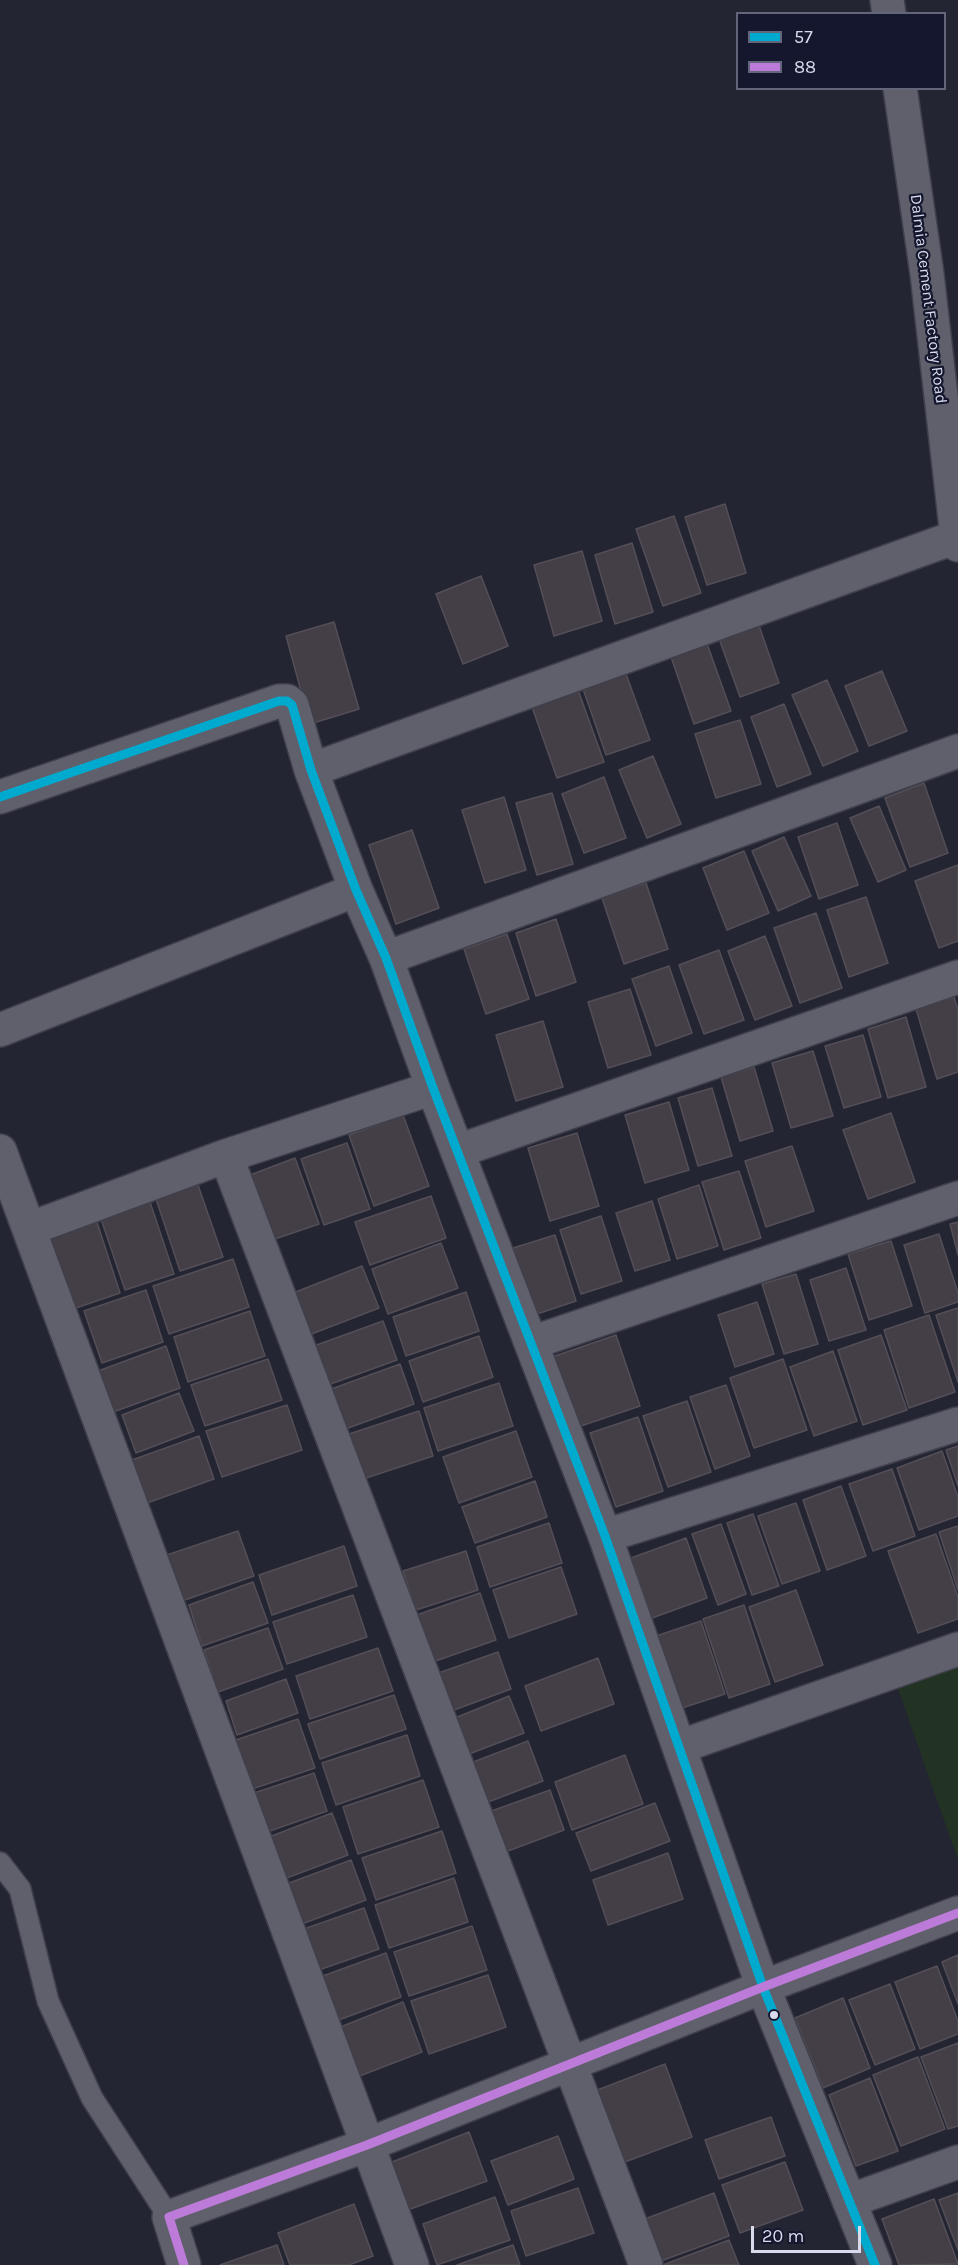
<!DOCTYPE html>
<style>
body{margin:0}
#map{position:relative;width:958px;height:2265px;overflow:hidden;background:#242533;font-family:Karla,sans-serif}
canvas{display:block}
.legend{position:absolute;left:736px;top:12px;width:210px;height:78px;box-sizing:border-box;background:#15172f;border:2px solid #63657b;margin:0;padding:8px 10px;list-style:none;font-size:18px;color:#d8dbec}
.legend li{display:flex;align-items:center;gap:12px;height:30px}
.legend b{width:30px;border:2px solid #63657b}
.scale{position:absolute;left:751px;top:2226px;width:110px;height:27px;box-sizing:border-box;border:3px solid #d8dbec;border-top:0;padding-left:8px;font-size:18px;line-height:21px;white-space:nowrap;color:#d8dbec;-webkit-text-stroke:4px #15172f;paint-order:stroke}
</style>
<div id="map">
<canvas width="958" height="2265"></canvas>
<ul class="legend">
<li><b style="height:8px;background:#00a9ce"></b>57</li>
<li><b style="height:8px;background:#bd7bd9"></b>88</li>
</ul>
<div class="scale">20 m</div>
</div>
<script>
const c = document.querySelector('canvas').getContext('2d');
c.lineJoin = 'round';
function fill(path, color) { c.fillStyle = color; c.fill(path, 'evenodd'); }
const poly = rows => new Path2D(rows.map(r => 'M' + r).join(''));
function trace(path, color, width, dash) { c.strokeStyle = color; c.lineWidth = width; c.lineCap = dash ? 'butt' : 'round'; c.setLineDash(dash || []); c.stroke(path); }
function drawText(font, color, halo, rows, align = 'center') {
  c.font = font + ' Karla,sans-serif'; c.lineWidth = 4.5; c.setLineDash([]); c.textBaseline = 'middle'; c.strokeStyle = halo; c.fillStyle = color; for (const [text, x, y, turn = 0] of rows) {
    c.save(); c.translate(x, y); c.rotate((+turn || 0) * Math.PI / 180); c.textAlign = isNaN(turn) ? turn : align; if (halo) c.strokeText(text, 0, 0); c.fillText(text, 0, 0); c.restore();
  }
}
fill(poly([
 [958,1662,958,1860,896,1683]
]), '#223223');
const building = poly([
 [725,504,746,573,707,585,685,517,725,504],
 [674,516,701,593,663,606,636,529,674,516],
 [632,543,653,612,615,624,595,555,632,543],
 [582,551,602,621,554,636,534,565,582,551],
 [481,576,508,646,463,664,436,594,481,576],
 [757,620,779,683,740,697,717,633,757,620],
 [334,622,359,709,310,724,286,636,334,622],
 [705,638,731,711,694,724,669,651,705,638],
 [625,671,650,740,606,755,582,686,625,671],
 [882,671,907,731,869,746,845,686,882,671],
 [827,680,858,751,823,766,792,695,827,680],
 [577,687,604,762,557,778,531,704,577,687],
 [784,704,811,774,777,787,751,717,784,704],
 [740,720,761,784,716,798,695,734,740,720],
 [653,756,681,824,647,838,619,770,653,756],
 [604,777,626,838,584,853,562,794,604,777],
 [924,783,948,853,910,867,885,798,924,783],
 [552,793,573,864,537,875,516,803,552,793],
 [504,797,526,870,485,883,462,810,504,797],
 [879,806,906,870,878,882,850,818,879,806],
 [837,823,858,885,819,899,798,837,837,823],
 [412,830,439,908,396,924,369,845,412,830],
 [784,837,811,896,778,911,752,851,784,837],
 [744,851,769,913,727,930,703,868,744,851],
 [958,865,958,941,939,948,915,881,958,865],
 [646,883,668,949,624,964,602,898,646,883],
 [866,897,888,963,849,977,827,910,866,897],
 [816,913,842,988,800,1003,774,928,816,913],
 [556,919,576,982,536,996,516,933,556,919],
 [507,934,529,999,486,1014,464,949,507,934],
 [765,936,792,1006,755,1020,728,951,765,936],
 [719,950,744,1020,704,1034,679,965,719,950],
 [669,966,692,1033,656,1046,632,979,669,966],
 [630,989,651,1055,608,1068,588,1002,630,989],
 [954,997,958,1010,958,1072,937,1079,916,1009,954,997],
 [906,1017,926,1087,888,1098,868,1029,906,1017],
 [543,1021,563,1087,516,1101,496,1035,543,1021],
 [863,1035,881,1097,844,1108,825,1046,863,1035],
 [813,1051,833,1116,791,1128,772,1063,813,1051],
 [754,1067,773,1131,740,1141,721,1077,754,1067],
 [712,1088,732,1156,698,1166,678,1098,712,1088],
 [669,1102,689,1170,645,1183,625,1115,669,1102],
 [891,1113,915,1182,868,1199,843,1130,891,1113],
 [403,1115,429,1186,374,1206,349,1135,403,1115],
 [577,1133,599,1206,550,1221,528,1148,577,1133],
 [347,1143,370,1209,324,1225,301,1159,347,1143],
 [792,1146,814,1211,766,1227,745,1161,792,1146],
 [295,1158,319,1224,272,1240,250,1175,295,1158],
 [739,1171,761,1238,724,1250,702,1182,739,1171],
 [198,1185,223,1257,180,1271,156,1199,198,1185],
 [699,1185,718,1246,677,1259,658,1199,699,1185],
 [431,1196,446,1238,370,1265,355,1222,431,1196],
 [149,1199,174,1274,125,1290,100,1216,149,1199],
 [652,1201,670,1260,635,1271,616,1213,652,1201],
 [95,1216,120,1293,70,1310,44,1233,95,1216],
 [601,1216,622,1281,581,1294,560,1230,601,1216],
 [958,1222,958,1255,950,1224,958,1222],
 [939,1234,958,1293,958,1302,925,1313,904,1245,939,1234],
 [555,1235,576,1301,534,1315,513,1248,555,1235],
 [891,1241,912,1306,869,1320,848,1254,891,1241],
 [441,1243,458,1288,388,1314,372,1269,441,1243],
 [233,1259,249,1307,169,1334,153,1286,233,1259],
 [362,1266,379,1308,309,1335,293,1293,362,1266],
 [846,1268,866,1330,829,1341,810,1280,846,1268],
 [796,1274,818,1344,784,1354,762,1284,796,1274],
 [146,1290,163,1342,102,1363,84,1311,146,1290],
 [466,1292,479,1331,406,1356,393,1317,466,1292],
 [757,1302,774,1354,735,1367,718,1315,757,1302],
 [958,1308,958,1382,936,1315,958,1308],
 [250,1311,265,1356,188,1382,174,1337,250,1311],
 [929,1315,955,1392,909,1408,884,1330,929,1315],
 [383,1321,397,1360,325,1386,311,1347,383,1321],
 [616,1335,640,1406,572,1429,549,1358,616,1335],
 [881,1335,907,1410,863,1425,838,1350,881,1335],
 [479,1336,493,1377,423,1402,409,1361,479,1336],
 [166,1346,180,1388,113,1412,98,1371,166,1346],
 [833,1351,857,1421,814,1436,790,1367,833,1351],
 [268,1359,282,1400,205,1426,191,1385,268,1359],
 [783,1359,807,1430,754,1448,730,1378,783,1359],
 [400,1364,414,1404,340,1431,326,1391,400,1364],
 [499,1383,513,1426,438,1451,424,1408,499,1383],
 [726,1385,750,1456,715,1469,690,1397,726,1385],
 [179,1393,194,1431,136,1453,122,1415,179,1393],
 [687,1401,711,1472,668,1487,643,1416,687,1401],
 [287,1405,302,1450,222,1477,206,1431,287,1405],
 [419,1411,433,1456,357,1481,343,1436,419,1411],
 [638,1417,663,1491,616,1507,590,1433,638,1417],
 [516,1431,532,1477,459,1503,443,1457,516,1431],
 [199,1436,214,1479,147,1503,132,1460,199,1436],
 [958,1446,958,1486,946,1450,958,1446],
 [942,1451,958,1497,958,1516,919,1530,897,1468,942,1451],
 [892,1469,915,1536,873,1551,849,1484,892,1469],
 [535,1481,547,1517,475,1543,462,1507,535,1481],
 [841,1486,866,1556,827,1570,803,1500,841,1486],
 [796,1503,820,1571,782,1584,758,1516,796,1503],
 [753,1514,779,1586,752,1595,727,1523,753,1514],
 [549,1523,562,1563,490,1587,477,1547,549,1523],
 [721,1524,746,1594,718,1605,692,1534,721,1524],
 [958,1526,958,1590,939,1532,958,1526],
 [238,1531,254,1576,179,1602,164,1556,238,1531],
 [936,1534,958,1597,958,1619,918,1633,888,1551,936,1534],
 [686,1538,707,1598,652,1618,631,1558,686,1538],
 [344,1546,357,1586,272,1615,259,1575,344,1546],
 [466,1551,478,1590,416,1610,403,1571,466,1551],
 [561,1567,577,1614,509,1638,493,1590,561,1567],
 [253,1582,268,1623,202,1646,189,1605,253,1582],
 [796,1590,823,1665,775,1682,749,1607,796,1590],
 [480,1593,496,1640,424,1665,408,1618,480,1593],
 [353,1595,367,1637,287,1664,273,1622,353,1595],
 [744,1605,770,1684,729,1698,703,1619,744,1605],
 [701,1621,725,1694,679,1709,656,1636,701,1621],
 [268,1628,283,1669,218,1692,204,1650,268,1628],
 [378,1648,393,1691,310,1719,296,1676,378,1648],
 [498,1652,511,1689,446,1713,433,1675,498,1652],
 [598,1658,614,1704,541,1731,525,1686,598,1658],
 [286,1679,298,1713,237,1735,226,1701,286,1679],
 [394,1695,406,1729,320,1759,308,1724,394,1695],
 [509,1696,524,1733,464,1756,450,1720,509,1696],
 [298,1719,315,1768,246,1791,230,1742,298,1719],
 [407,1735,420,1776,336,1805,322,1763,407,1735],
 [528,1741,543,1781,483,1804,468,1764,528,1741],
 [625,1755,643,1804,572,1830,555,1782,625,1755],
 [314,1773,327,1811,267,1832,254,1793,314,1773],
 [423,1780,439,1827,358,1854,343,1807,423,1780],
 [550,1790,564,1830,500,1854,486,1813,550,1790],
 [655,1803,670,1841,591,1871,576,1833,655,1803],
 [332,1813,348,1855,284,1879,269,1837,332,1813],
 [442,1831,456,1873,376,1900,362,1858,442,1831],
 [668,1853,683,1899,608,1925,593,1880,668,1853],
 [351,1860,366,1900,299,1925,284,1885,351,1860],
 [454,1878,468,1922,389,1948,375,1905,454,1878],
 [364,1908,379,1949,316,1971,301,1930,364,1908],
 [472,1926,487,1970,409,1996,394,1952,472,1926],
 [386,1953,401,1997,336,2021,320,1977,386,1953],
 [958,1955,958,2004,942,1962,958,1955],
 [937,1966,958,2021,958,2034,920,2049,895,1982,937,1966],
 [488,1975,506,2027,429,2054,411,2001,488,1975],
 [890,1984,915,2049,875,2065,849,2000,890,1984],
 [843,1998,870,2068,823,2088,795,2018,843,1998],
 [403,2002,422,2052,357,2077,338,2028,403,2002],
 [958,2043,958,2126,948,2129,921,2057,958,2043],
 [918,2057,945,2129,901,2146,873,2075,918,2057],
 [665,2064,692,2137,614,2166,587,2094,665,2064],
 [870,2078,898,2151,856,2166,829,2095,870,2078],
 [771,2117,785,2156,719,2179,705,2140,771,2117],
 [469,2132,487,2181,405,2211,387,2164,469,2132],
 [558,2136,574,2179,508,2205,491,2161,558,2136],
 [785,2162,803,2210,740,2233,722,2185,785,2162],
 [578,2188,594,2233,526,2256,511,2211,578,2188],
 [714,2193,729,2236,658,2262,642,2220,714,2193],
 [958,2193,958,2250,939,2200,958,2193],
 [495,2197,510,2240,437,2265,423,2224,495,2197],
 [934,2199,958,2264,899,2265,882,2219,934,2199],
 [354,2204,373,2256,349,2265,290,2265,278,2233,354,2204],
 [729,2240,739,2265,663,2265,729,2240],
 [277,2245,284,2265,220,2265,277,2245],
 [513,2245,520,2265,457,2265,513,2245]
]);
fill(building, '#443e47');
trace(building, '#544e57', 1.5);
const service = poly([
 [0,1863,20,1889,48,2001,92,2098,169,2217]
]);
const minor = poly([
 [887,0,889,14],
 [900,88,927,274,958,545],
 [311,770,956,537],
 [0,797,279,701,287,701,292,705,311,770,356,890,386,958,433,1088,605,1536,763,1987,875,2265],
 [386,958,958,751],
 [0,1030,356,890],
 [0,1151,412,2265],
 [458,1151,958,977],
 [226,1156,646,2265],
 [29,1229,226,1156,433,1088],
 [531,1343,958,1198],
 [605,1536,958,1424],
 [679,1747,958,1649],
 [849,2201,958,2162],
 [184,2265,169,2217,367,2145,763,1987,958,1913]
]);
trace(service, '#3f404c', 24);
trace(minor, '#3f404c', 36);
trace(service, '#5f606b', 21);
trace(minor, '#5f606b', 33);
trace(poly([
 [0,797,279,701,287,701,292,705,311,770,356,890,386,958,433,1088,605,1536,763,1987,875,2265]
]), '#00a9ce', 9);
trace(poly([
 [184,2265,169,2217,367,2145,763,1987,958,1913]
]), '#bd7bd9', 9);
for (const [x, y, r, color] of [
 [774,2015,5,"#d8dbec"]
]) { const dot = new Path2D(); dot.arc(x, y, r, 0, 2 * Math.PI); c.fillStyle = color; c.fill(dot); trace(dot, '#15172f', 2); }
drawText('16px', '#d8dbec', '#15172f', [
 ["Dalmia Cement Factory Road",928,299,83]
]);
</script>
